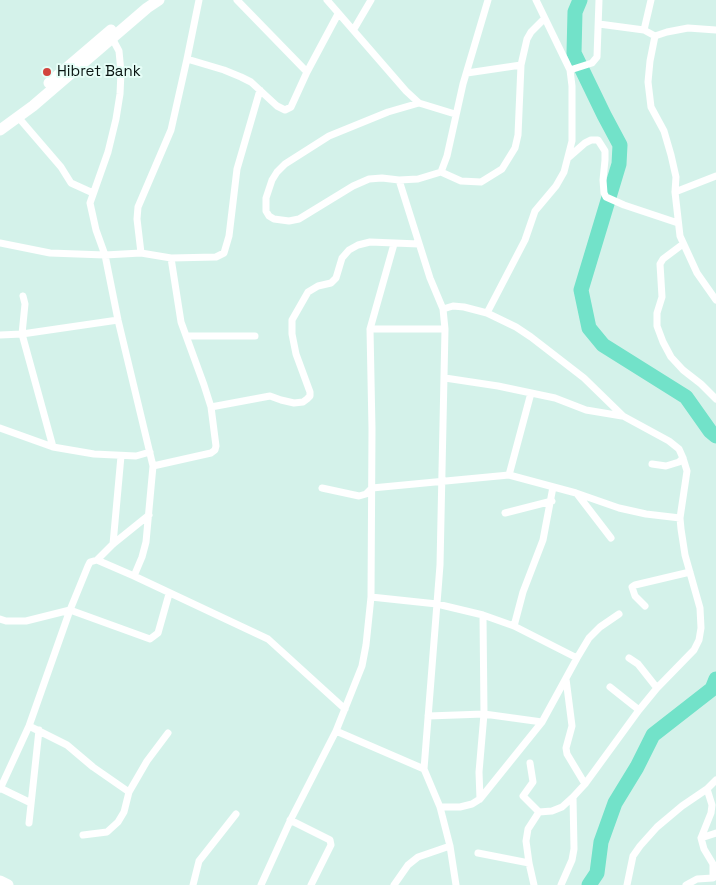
<!DOCTYPE html>
<style>
body{margin:0}
canvas{display:block;background:#d4f2ea}
</style>
<canvas width="716" height="885"></canvas>
<script>
const c = document.querySelector('canvas').getContext('2d');
c.lineJoin = 'round';
const poly = rows => new Path2D(rows.map(r => 'M' + r).join(''));
function trace(path, color, width, dash) { c.strokeStyle = color; c.lineWidth = width; c.lineCap = dash ? 'butt' : 'round'; c.setLineDash(dash || []); c.stroke(path); }
function drawText(font, color, halo, rows, align = 'center') {
  c.font = font + ' "Space Grotesk",sans-serif'; c.lineWidth = 4; c.setLineDash([]); c.textBaseline = 'middle'; c.strokeStyle = halo; c.fillStyle = color; for (const [text, x, y, turn = 0] of rows) {
    c.save(); c.translate(x, y); c.rotate((+turn || 0) * Math.PI / 180); c.textAlign = isNaN(turn) ? turn : align; if (halo) c.strokeText(text, 0, 0); c.fillText(text, 0, 0); c.restore();
  }
}
trace(poly([
 [580,0,575,12,574,53,604,115,620,145,619,164,581,290,589,328,603,345,686,397,710,431,716,436],
 [589,885,597,873,601,842,615,803,637,767,653,735,712,689,716,679]
]), '#72e2c9', 15);
trace(poly([
 [237,0,307,72,338,14],
 [327,0,406,91,419,103,455,114],
 [599,24,644,30,655,36,667,32,688,28,716,30],
 [354,29,371,0],
 [644,30,651,0],
 [655,36,650,61,648,82,651,107,664,131,671,155,676,177,675,192,680,236,697,273,716,300],
 [187,59,199,0],
 [570,70,592,63,597,57,599,0],
 [467,73,521,65],
 [18,117,61,167,71,183,93,193],
 [569,157,585,143,591,140,598,140,605,151,605,160,603,180,604,193,606,197,624,205,678,223],
 [441,172,447,156,463,84,488,0],
 [399,180,382,178,369,179,353,186,299,219,289,221,274,219,269,216,266,211,266,198,272,180,277,172,285,164,329,136,388,112,419,103],
 [675,192,716,176],
 [0,243,50,253,105,255,96,230,90,203,108,152,116,119,120,94,121,72,119,51,112,38],
 [683,244,663,259,660,264,662,297,657,313,657,326,663,342,671,357,683,370,701,384,716,399],
 [141,253,137,219,138,207,171,130,187,59,224,70,241,77,251,82,277,106,285,110,291,107,307,72],
 [23,296,25,304,22,334,53,447],
 [443,309,453,306,464,307,487,313,516,327,531,337,584,378,623,416,669,441,679,449,683,458,687,471,680,518,681,529,685,555,700,608,701,628,699,640,694,650,657,688,639,710,585,784,573,797,574,849,572,860,561,885],
 [487,313,525,240,535,211,556,186,564,172,572,141,572,86,570,70,536,0],
 [370,329,394,244],
 [0,335,22,334,118,320],
 [187,336,255,336],
 [445,378,498,386,555,398,586,410,622,416],
 [531,393,509,475,576,493,619,508,646,514,680,518],
 [211,407,270,396,281,400,294,403,303,402,307,399,310,396,310,392,296,354,292,334,292,320,308,292,318,286,331,283,336,278,342,258,349,250,358,245,370,242,419,244],
 [0,428,53,447,94,454,136,456,150,452],
 [652,464,666,466,679,462,683,458],
 [153,466,211,453,215,450,216,446,211,407,204,385,181,322,171,258],
 [322,488,359,496,366,494,372,488,509,475],
 [578,495,611,538],
 [505,513,552,501],
 [113,544,121,456],
 [97,560,113,544,149,515],
 [134,576,268,639,345,709],
 [371,597,437,604,483,615,484,714,479,772,480,799,472,804,460,807,440,807],
 [645,606,635,596,632,587,635,585,690,572],
 [0,619,6,621,26,621,70,610,150,639,158,633,169,594],
 [514,626,523,592,543,540,553,487],
 [577,658,589,638,600,627,619,614],
 [629,658,638,664,657,688],
 [566,679,572,726,566,748,567,754,585,784],
 [610,687,639,710],
 [428,716,484,714,542,722],
 [29,726,67,745,93,767,129,792],
 [336,731,424,769],
 [530,763,533,782,523,796,539,812],
 [0,788,31,803],
 [0,789,29,726,70,610,88,566,90,562,97,560,134,576,142,557,146,542,153,466,118,320,105,255,141,253,171,258,216,257,224,253,229,236,237,169,260,90],
 [480,799,542,722,577,658,514,626,483,615],
 [290,820,330,840,331,845,311,885],
 [29,823,39,730],
 [83,835,107,832,118,822,124,812,129,792,147,761,168,733],
 [701,838,716,833],
 [478,853,529,863],
 [193,885,199,861,236,814],
 [261,885,291,819,336,731,362,666,366,645,371,597,372,429,370,329,445,329],
 [394,885,408,865,418,857,450,846],
 [456,885,450,846,440,807,424,769,440,565,445,329,443,309,430,278,399,180,418,179,441,172,461,181,481,182,502,169,515,148,518,135,521,65,527,39,531,32,544,19],
 [534,885,529,863,526,841,528,829,539,812,552,811,562,807,573,797],
 [627,885,633,856,640,846,657,827,682,806,707,789,716,780],
 [686,885,697,879,713,878,713,864,704,849,701,838,711,813,712,805,707,789]
]), '#fff', 7);
trace(poly([
 [49,83,111,30],
 [0,130,33,106,147,8,159,0],
 [0,881,8,885]
]), '#fff', 11);
for (const [x, y, r, color] of [
 [47,72,5,"#d2443d"]
]) { const dot = new Path2D(); dot.arc(x, y, r, 0, 2 * Math.PI); c.fillStyle = color; c.fill(dot); trace(dot, '#e6fef7', 2); }
drawText('15px', '#0a1512', '#e6fef7', [
 ["Hibret Bank",57,72]
], 'left');
</script>
